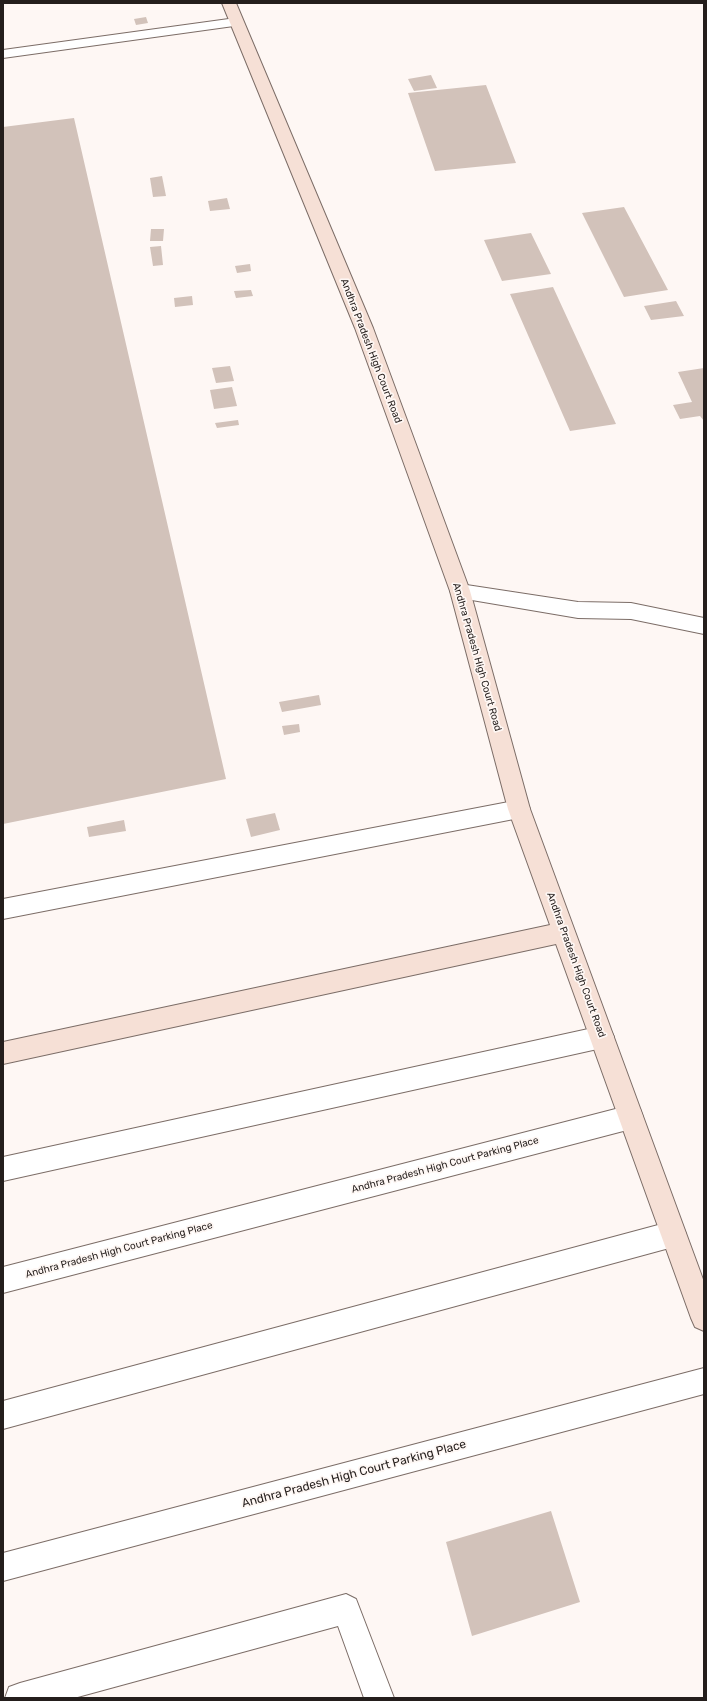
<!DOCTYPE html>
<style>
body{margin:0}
#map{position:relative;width:707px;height:1701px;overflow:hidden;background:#fef7f4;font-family:Rubik,sans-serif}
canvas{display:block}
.frame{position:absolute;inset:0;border:4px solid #241e1c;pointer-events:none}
</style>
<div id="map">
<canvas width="707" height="1701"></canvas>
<div class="frame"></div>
</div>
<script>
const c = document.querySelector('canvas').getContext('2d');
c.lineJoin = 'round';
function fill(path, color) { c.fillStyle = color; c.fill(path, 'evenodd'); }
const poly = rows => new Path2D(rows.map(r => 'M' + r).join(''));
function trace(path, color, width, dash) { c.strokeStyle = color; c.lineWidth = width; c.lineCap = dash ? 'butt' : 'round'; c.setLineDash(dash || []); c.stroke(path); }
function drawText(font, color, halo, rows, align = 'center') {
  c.font = font + ' Rubik,sans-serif'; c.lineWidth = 3.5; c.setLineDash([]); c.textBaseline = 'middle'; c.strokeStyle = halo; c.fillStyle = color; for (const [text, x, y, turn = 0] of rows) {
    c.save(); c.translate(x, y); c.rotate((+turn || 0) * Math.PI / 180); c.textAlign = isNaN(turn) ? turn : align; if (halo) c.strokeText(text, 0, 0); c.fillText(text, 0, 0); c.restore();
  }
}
fill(poly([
 [146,17,148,23,136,25,134,19],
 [431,75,437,88,414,91,408,79],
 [486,85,516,163,435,171,408,93],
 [74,118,226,779,3,824,3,127],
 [162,176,166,196,153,197,150,178],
 [227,198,230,209,210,211,208,201],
 [624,207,668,290,624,297,582,213],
 [151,229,164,229,163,241,150,241],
 [531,233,551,274,502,281,484,240],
 [161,246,163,265,153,266,150,247],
 [250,264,251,271,237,273,235,266],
 [553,287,616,424,570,431,510,294],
 [251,290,253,296,236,298,234,291],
 [192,296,193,305,175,307,174,298],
 [676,301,684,316,651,320,644,306],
 [230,366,234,381,216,383,212,368],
 [704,368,704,421,700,416,680,419,673,405,692,402,678,372],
 [232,387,237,406,214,409,210,390],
 [238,420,239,425,217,428,215,423],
 [319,695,321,705,282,712,279,702],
 [299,724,300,732,284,735,282,726],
 [275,813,280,830,251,837,246,819],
 [124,820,126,831,89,837,87,827],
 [551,1511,580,1602,472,1636,446,1542]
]), '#d2c2ba');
const lane = poly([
 [236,18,241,19,243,22,241,25,3,58,3,50,236,18],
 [519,800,527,803,530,809,527,815,519,818,3,919,3,899,519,800],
 [602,1026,610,1029,614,1037,610,1045,602,1048,3,1181,3,1157,602,1026],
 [631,1105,640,1109,643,1117,640,1125,631,1129,3,1293,3,1267,631,1105],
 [673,1221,682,1225,686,1234,682,1243,673,1247,3,1429,3,1401,673,1221],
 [704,1368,704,1394,3,1581,3,1553,704,1368],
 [346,1594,356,1599,394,1698,364,1698,338,1626,74,1698,5,1698,9,1687,20,1683,346,1594]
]);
const street = poly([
 [460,584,578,602,631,603,704,618,704,634,631,619,578,618,460,598,453,596,450,591,453,586,460,584]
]);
const secondary = poly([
 [222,3,236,3,373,328,470,591,530,809,704,1282,704,1331,695,1327,691,1318,556,944,3,1064,3,1042,550,925,508,809,450,591,355,328,222,3]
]);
trace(lane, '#7c6d67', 2);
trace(street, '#7c6d67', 2);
trace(secondary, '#7c6d67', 2);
fill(lane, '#fff');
fill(street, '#fff');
fill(secondary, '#f6e0d6');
drawText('10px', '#241e1c', '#fef7f4', [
 ["Andhra Pradesh High Court Road",371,351,69],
 ["Andhra Pradesh High Court Road",477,657,74],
 ["Andhra Pradesh High Court Road",576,965,70],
 ["Andhra Pradesh High Court Parking Place",445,1165,-15],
 ["Andhra Pradesh High Court Parking Place",119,1250,-15]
]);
drawText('12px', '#241e1c', '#fef7f4', [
 ["Andhra Pradesh High Court Parking Place",354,1474,-15]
]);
</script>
